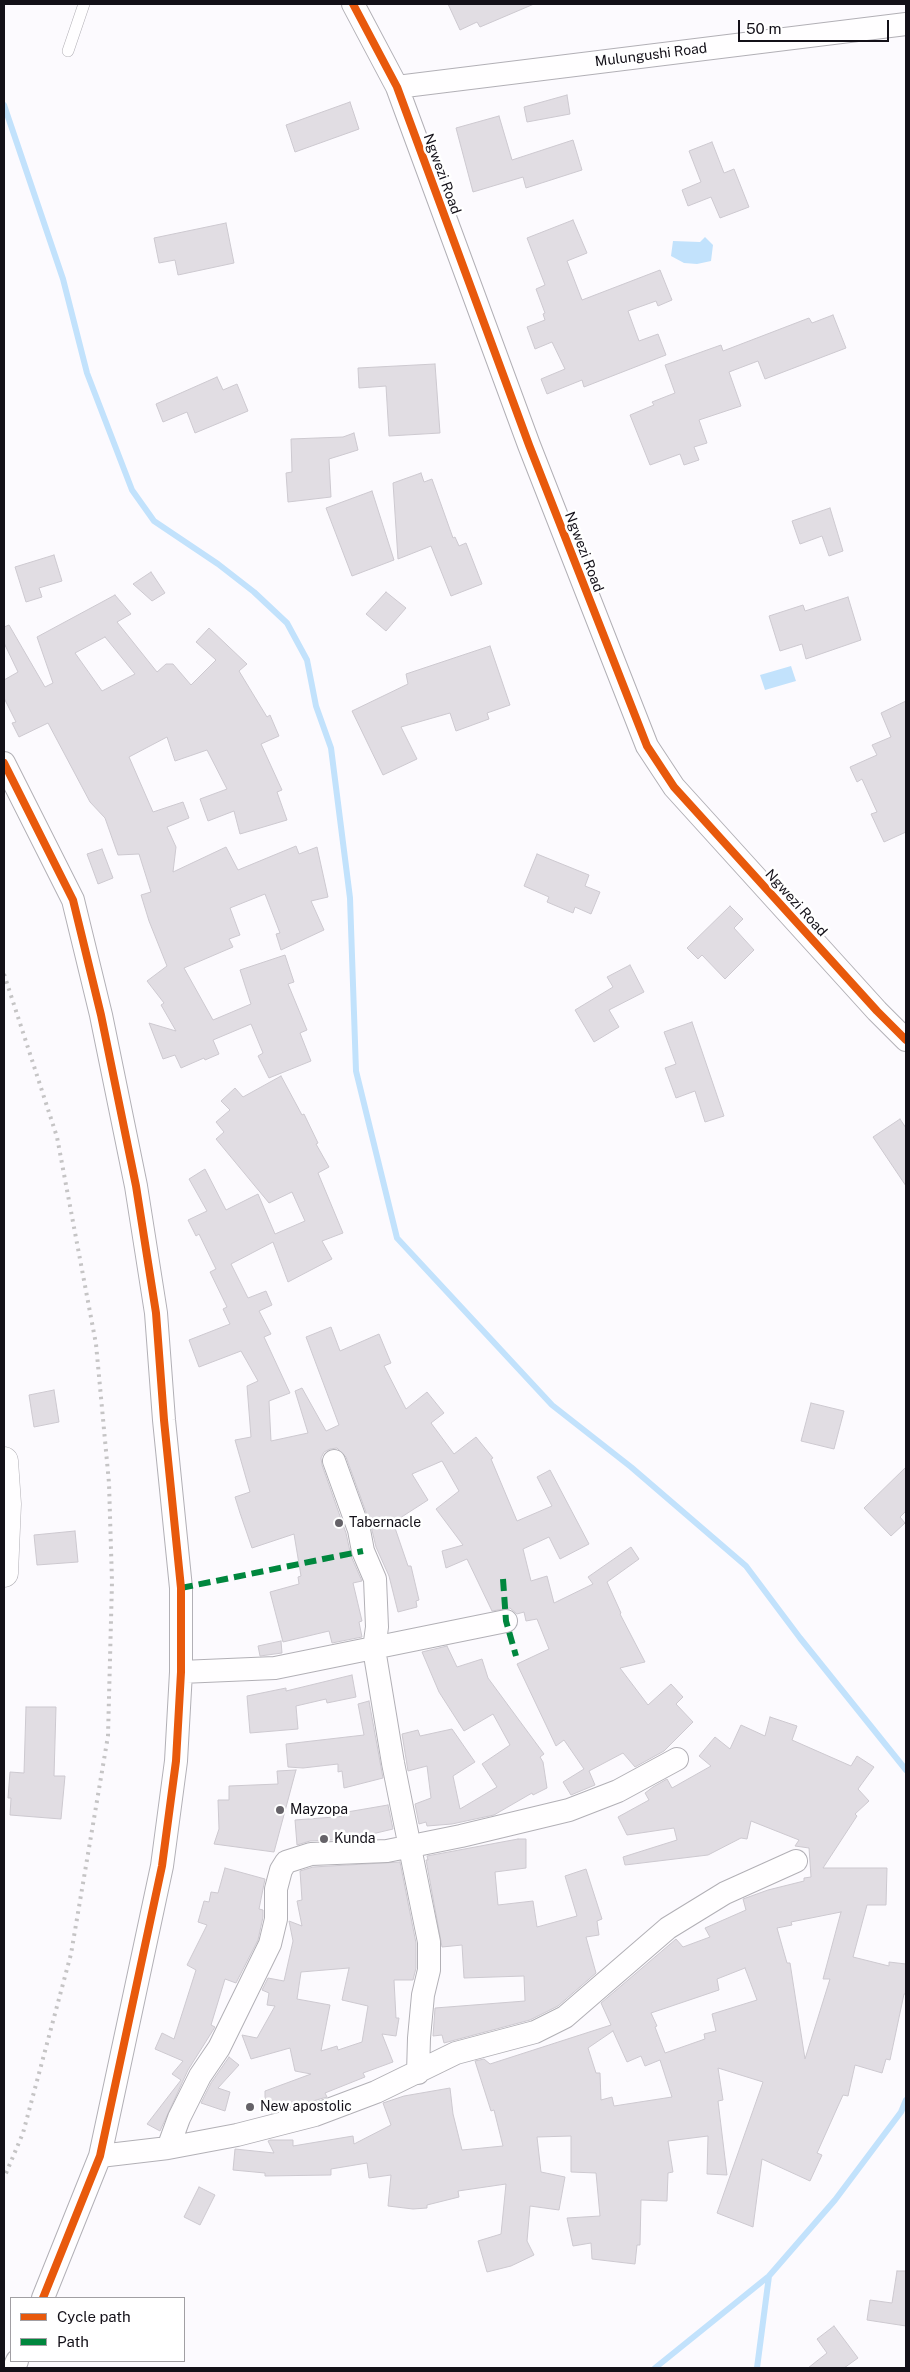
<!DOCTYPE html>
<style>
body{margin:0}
#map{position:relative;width:910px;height:2372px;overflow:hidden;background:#fcfafe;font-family:"Public Sans",sans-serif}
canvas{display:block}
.frame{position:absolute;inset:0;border:5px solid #131018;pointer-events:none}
.legend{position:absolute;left:10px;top:2297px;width:175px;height:65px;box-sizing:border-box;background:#fff;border:1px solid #a19fa3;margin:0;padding:6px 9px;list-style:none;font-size:15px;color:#131018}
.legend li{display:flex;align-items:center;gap:10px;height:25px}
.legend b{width:25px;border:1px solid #a19fa3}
.scale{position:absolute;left:738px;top:20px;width:151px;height:22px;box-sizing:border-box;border:2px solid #131018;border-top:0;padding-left:6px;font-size:15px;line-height:18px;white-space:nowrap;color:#131018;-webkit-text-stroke:4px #fff;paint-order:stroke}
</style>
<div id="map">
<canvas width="910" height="2372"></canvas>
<div class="frame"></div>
<ul class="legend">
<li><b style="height:6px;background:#e8590c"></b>Cycle path</li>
<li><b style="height:6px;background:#00873e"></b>Path</li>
</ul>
<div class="scale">50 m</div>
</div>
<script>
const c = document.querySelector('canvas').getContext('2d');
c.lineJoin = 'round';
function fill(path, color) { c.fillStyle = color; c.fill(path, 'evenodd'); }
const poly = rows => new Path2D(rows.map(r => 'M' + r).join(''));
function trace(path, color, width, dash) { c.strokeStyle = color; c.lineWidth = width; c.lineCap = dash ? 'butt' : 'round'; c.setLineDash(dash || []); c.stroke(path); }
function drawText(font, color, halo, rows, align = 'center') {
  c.font = font + ' "Public Sans",sans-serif'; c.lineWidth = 5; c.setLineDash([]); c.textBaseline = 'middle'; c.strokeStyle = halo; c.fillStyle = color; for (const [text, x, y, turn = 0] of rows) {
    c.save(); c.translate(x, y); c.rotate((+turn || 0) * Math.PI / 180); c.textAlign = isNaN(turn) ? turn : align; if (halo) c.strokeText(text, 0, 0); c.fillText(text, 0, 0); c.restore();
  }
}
fill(poly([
 [705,237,713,245,711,261,697,264,684,263,671,256,673,241,700,242],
 [791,666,796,681,765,690,760,675]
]), '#c2e2fc');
trace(poly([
 [4,105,63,279,87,373,132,490,154,521,218,564,254,592,287,623,307,660,316,706,331,748,350,898,356,1071,397,1238,552,1405,631,1467,746,1566,800,1638,906,1770],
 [655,2368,769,2276,835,2200,901,2112,906,2100],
 [757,2368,769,2276]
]), '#c2e2fc', 6);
const building = poly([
 [448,4,534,4,480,27,477,22,460,30,448,4],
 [567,95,570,114,527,122,524,107,567,95],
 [350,102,359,129,295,152,286,125,350,102],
 [499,116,512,160,573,140,582,170,526,188,523,177,473,192,456,128,499,116],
 [712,142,724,173,734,169,749,207,720,218,711,197,688,206,682,190,701,182,689,151,712,142],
 [573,220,587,253,567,261,582,300,660,270,672,300,658,306,656,301,628,311,639,341,658,334,666,355,584,387,582,380,547,394,541,379,565,369,552,342,535,349,527,327,545,320,543,314,545,313,536,289,545,285,527,238,573,220],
 [226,223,234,263,178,275,175,260,159,263,154,238,226,223],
 [833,315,846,348,765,379,758,361,729,372,741,406,699,420,707,443,694,447,699,460,684,465,680,454,650,465,630,415,654,405,652,402,675,393,665,365,721,345,723,351,809,318,812,323,833,315],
 [435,364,440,433,389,436,386,386,359,388,358,368,435,364],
 [217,377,223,390,237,384,248,411,195,433,187,412,163,422,156,404,217,377],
 [354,433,358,450,329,459,331,497,288,502,286,473,292,472,291,439,343,437,354,433],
 [421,473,424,482,432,479,453,538,455,537,459,546,466,543,482,584,451,596,431,546,398,559,393,483,421,473],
 [372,491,394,560,352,576,326,508,372,491],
 [830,508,843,551,829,556,822,536,800,544,792,521,830,508],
 [54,555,62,581,39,588,42,597,26,602,15,567,54,555],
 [151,572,165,593,152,601,133,584,151,572],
 [386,592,406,608,386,631,366,614,386,592],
 [115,595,131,614,117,622,157,672,166,664,173,664,191,685,216,660,196,642,209,628,247,664,239,671,267,717,270,715,279,736,261,744,282,790,277,792,287,820,240,834,234,811,208,821,200,799,227,789,207,750,175,761,167,737,129,757,153,812,183,802,189,818,167,827,176,847,173,872,226,847,238,870,296,846,299,854,317,847,328,897,311,901,324,930,281,950,276,934,280,933,265,894,230,908,240,935,229,939,233,947,184,968,213,1020,251,1004,240,970,285,955,294,982,288,984,307,1030,300,1033,311,1061,269,1078,258,1056,263,1053,251,1024,213,1040,219,1054,205,1060,204,1058,181,1068,175,1055,163,1059,149,1023,176,1031,161,1005,164,1003,147,981,167,966,149,921,141,895,151,892,139,854,118,855,105,818,90,802,48,723,19,737,12,723,16,722,4,698,4,680,18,672,4,643,4,627,9,625,45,687,53,683,37,637,115,595],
 [105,637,135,674,102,691,75,653,105,637],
 [848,597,861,640,806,659,802,644,780,651,769,616,803,605,805,611,848,597],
 [490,646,510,705,487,713,489,719,456,731,450,713,401,727,417,759,383,775,352,711,408,684,406,674,490,646],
 [906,701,906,832,884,842,871,814,877,812,862,779,857,782,850,767,877,755,872,745,891,737,881,713,906,701],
 [102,849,113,878,98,884,87,854,102,849],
 [537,854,589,875,585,886,600,892,591,914,575,907,573,913,547,902,549,897,524,886,537,854],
 [730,906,743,919,734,928,754,950,725,979,702,955,698,959,687,948,730,906],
 [630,965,644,992,609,1010,619,1027,594,1042,575,1010,613,987,607,977,630,965],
 [692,1022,724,1116,705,1122,695,1091,676,1098,665,1068,676,1064,664,1032,692,1022],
 [281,1076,302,1115,304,1114,318,1143,316,1144,329,1167,318,1173,343,1233,322,1241,332,1259,288,1282,273,1242,231,1264,248,1298,266,1291,272,1305,259,1311,271,1334,264,1337,290,1393,269,1401,271,1441,308,1433,295,1391,302,1388,326,1431,339,1425,306,1337,331,1327,340,1351,379,1334,391,1363,384,1366,406,1409,427,1392,444,1413,431,1423,454,1454,476,1437,493,1458,491,1459,517,1521,552,1506,537,1477,550,1470,589,1544,560,1559,549,1537,523,1549,531,1581,547,1576,554,1603,593,1584,588,1577,631,1547,639,1559,607,1582,621,1613,620,1614,645,1662,620,1668,648,1705,671,1684,683,1697,676,1704,693,1722,664,1751,635,1767,623,1753,589,1771,595,1785,571,1795,563,1782,584,1769,564,1740,556,1746,517,1664,549,1649,537,1619,526,1621,524,1612,517,1614,510,1608,492,1611,467,1559,446,1568,442,1551,463,1545,436,1509,459,1491,442,1461,412,1474,428,1500,400,1518,401,1522,394,1525,408,1566,411,1566,419,1600,416,1601,417,1607,398,1612,389,1576,376,1547,371,1526,346,1457,337,1448,330,1449,324,1452,321,1458,322,1465,346,1533,351,1556,362,1581,353,1583,362,1621,359,1622,362,1637,332,1643,329,1631,283,1642,270,1592,299,1584,298,1577,301,1576,294,1534,252,1548,240,1513,235,1497,250,1492,235,1440,251,1437,247,1386,258,1381,241,1351,199,1367,189,1340,230,1324,223,1309,227,1307,210,1272,216,1269,199,1234,196,1236,188,1220,207,1211,189,1179,205,1169,226,1210,258,1194,275,1234,305,1221,292,1192,269,1203,216,1139,224,1132,216,1122,230,1110,221,1101,235,1088,243,1097,281,1076],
 [900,1119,906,1128,906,1186,873,1137,900,1119],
 [54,1390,59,1422,34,1427,29,1395,54,1390],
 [811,1403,844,1411,834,1449,801,1441,811,1403],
 [906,1467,906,1511,900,1517,905,1523,891,1536,864,1508,906,1467],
 [75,1531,78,1562,37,1565,34,1535,75,1531],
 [281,1641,282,1653,260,1656,258,1646,281,1641],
 [447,1646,457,1667,482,1659,488,1678,544,1754,540,1757,543,1762,547,1788,533,1795,532,1793,494,1815,452,1824,427,1826,426,1822,419,1824,415,1804,431,1798,427,1766,408,1771,402,1734,418,1730,420,1736,452,1729,475,1762,453,1776,460,1809,497,1787,482,1764,510,1745,493,1714,464,1731,439,1692,422,1652,447,1646],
 [352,1675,356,1697,327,1703,326,1699,296,1706,298,1729,250,1733,247,1696,286,1688,286,1691,352,1675],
 [369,1701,383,1778,344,1788,342,1771,338,1772,338,1764,303,1768,288,1767,286,1744,364,1735,358,1704,369,1701],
 [26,1707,56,1707,54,1776,65,1776,61,1819,10,1815,11,1798,8,1798,10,1772,24,1773,26,1707],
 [770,1717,797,1726,792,1740,851,1766,857,1756,874,1767,858,1789,869,1801,855,1814,857,1816,823,1868,887,1868,886,1905,867,1905,853,1957,889,1966,889,1962,906,1964,906,1994,904,1994,890,2060,886,2059,882,2073,855,2065,848,2096,843,2095,817,2153,822,2155,810,2181,762,2159,753,2227,717,2213,763,2082,718,2068,723,2100,718,2101,727,2175,707,2174,708,2136,668,2141,673,2172,668,2173,667,2201,641,2200,640,2245,637,2245,635,2264,592,2259,591,2243,573,2246,567,2218,600,2216,596,2173,571,2172,571,2136,537,2137,541,2172,565,2177,559,2210,530,2206,527,2241,534,2255,511,2266,487,2272,478,2241,501,2234,506,2184,458,2191,459,2197,427,2205,427,2208,413,2209,388,2206,391,2175,369,2178,367,2163,331,2169,331,2175,265,2176,265,2173,233,2170,235,2149,274,2153,268,2141,270,2140,293,2140,293,2146,353,2136,354,2144,391,2125,383,2103,404,2096,450,2088,453,2114,462,2150,503,2146,494,2110,491,2111,475,2061,484,2059,490,2064,611,2025,601,2003,676,1939,683,1947,710,1937,705,1928,746,1910,743,1899,768,1890,804,1881,804,1878,811,1877,809,1848,795,1846,799,1840,751,1821,747,1839,741,1838,708,1855,625,1865,623,1857,677,1840,674,1828,627,1835,618,1817,649,1800,645,1793,653,1787,667,1779,672,1788,711,1766,699,1756,715,1737,730,1749,741,1725,765,1736,770,1717],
 [841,1912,823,1979,830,1979,805,2059,790,1963,787,1963,777,1928,792,1925,791,1922,841,1912],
 [745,1968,757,2000,712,2014,716,2031,704,2034,705,2039,665,2053,655,2027,657,2026,651,2013,719,1990,717,1979,745,1968],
 [613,2031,627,2062,641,2056,645,2066,660,2060,672,2097,614,2106,612,2097,601,2100,600,2073,596,2073,588,2048,613,2031],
 [296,1770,274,1852,214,1844,219,1829,218,1800,229,1800,229,1786,278,1784,277,1771,296,1770],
 [388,1805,393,1829,372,1834,373,1838,310,1841,297,1845,295,1820,347,1816,347,1812,388,1805],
 [518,1839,526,1839,526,1868,495,1872,498,1905,533,1901,537,1927,577,1916,565,1876,586,1869,602,1919,597,1921,599,1935,586,1937,596,1973,558,2006,530,2020,444,2043,442,2035,433,2036,435,2008,525,2001,524,1976,464,1978,462,1945,442,1947,426,1860,428,1860,427,1856,518,1839],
 [400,1862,416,1943,416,1968,413,1980,394,1980,396,2018,399,2018,396,2036,382,2034,393,2062,363,2073,365,2077,325,2093,327,2097,271,2113,265,2097,265,2091,311,2074,295,2071,290,2048,251,2059,242,2035,257,2038,275,2006,267,2005,269,1993,262,1990,268,1978,284,1981,293,1941,289,1921,302,1926,297,1901,302,1900,300,1871,313,1867,400,1862],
 [349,1968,342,2000,368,2006,362,2042,338,2050,337,2046,321,2051,330,2005,297,1999,301,1972,349,1968],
 [225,1868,265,1879,259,1909,263,1910,263,1917,258,1940,236,1983,225,1979,211,2025,215,2027,188,2070,160,2131,147,2124,181,2080,172,2074,183,2061,155,2049,162,2033,174,2039,196,1970,187,1965,207,1925,198,1922,204,1901,209,1902,211,1892,218,1893,225,1868],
 [229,2057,239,2065,218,2088,230,2092,225,2111,201,2103,211,2083,229,2057],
 [199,2187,215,2195,200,2225,184,2217,199,2187],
 [897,2271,906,2271,906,2326,867,2320,870,2300,892,2303,897,2271],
 [834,2326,858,2358,844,2368,808,2368,827,2353,817,2339,834,2326]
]);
fill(building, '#e1dde3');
trace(building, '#cdc9d0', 1);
const lane = poly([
 [68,51,84,4]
]);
const street = poly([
 [353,4,397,87,529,445,647,746,674,787,877,1011,906,1040],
 [397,87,906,24],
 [4,763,73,900,101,1015,136,1186,156,1313,164,1420,181,1588,181,1672,176,1761,162,1866,100,2156,43,2298],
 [334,1461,359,1530,363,1551,375,1579,377,1627,374,1649,393,1763,429,1942,429,1970,423,1995,419,2038,418,2073],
 [181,1672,275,1668,506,1621],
 [168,2148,179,2118,200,2076,219,2048,270,1944,276,1919,276,1889,281,1870,286,1862,311,1854,387,1851,461,1836,569,1810,618,1791,677,1759],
 [100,2156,168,2148,237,2135,315,2115,376,2092,456,2053,535,2032,565,2017,668,1928,725,1893,796,1861],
 [14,2368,17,2361]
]);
const secondary = poly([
 [4,1461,7,1504,4,1573]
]);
trace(lane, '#b2b0b6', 12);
trace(street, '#b2b0b6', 24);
trace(secondary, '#b2b0b6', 29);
trace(lane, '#fffeff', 11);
trace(street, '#fffeff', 22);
trace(secondary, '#fffeff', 28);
trace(poly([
 [4,974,57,1137,96,1344,109,1483,112,1582,108,1736,71,1954,23,2133,4,2178]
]), '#c5c4c5', 4, [2.5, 5]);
trace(poly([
 [503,1579,506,1621,516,1656],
 [181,1588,363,1551]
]), '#00873e', 6, [12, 6]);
trace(poly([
 [353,4,397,87,529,445,647,746,674,787,877,1011,906,1040],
 [4,763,73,900,101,1015,136,1186,156,1313,164,1420,181,1588,181,1672,176,1761,162,1866,100,2156,43,2298]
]), '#e8590c', 8);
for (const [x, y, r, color] of [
 [339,1523,5,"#656268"],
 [280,1810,5,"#656268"],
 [324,1839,5,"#656268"],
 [250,2107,5,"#656268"]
]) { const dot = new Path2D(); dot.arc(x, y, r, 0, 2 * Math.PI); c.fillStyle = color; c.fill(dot); trace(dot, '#fff', 2); }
drawText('14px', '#131018', '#fff', [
 ["Mulungushi Road",651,55,-7],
 ["Ngwezi Road",442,174,70],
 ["Ngwezi Road",584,552,69],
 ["Ngwezi Road",796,903,48]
]);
drawText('14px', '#131018', '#fff', [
 ["Tabernacle",349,1523],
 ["Mayzopa",290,1810],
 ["Kunda",334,1839],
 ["New apostolic",260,2107]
], 'left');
</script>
